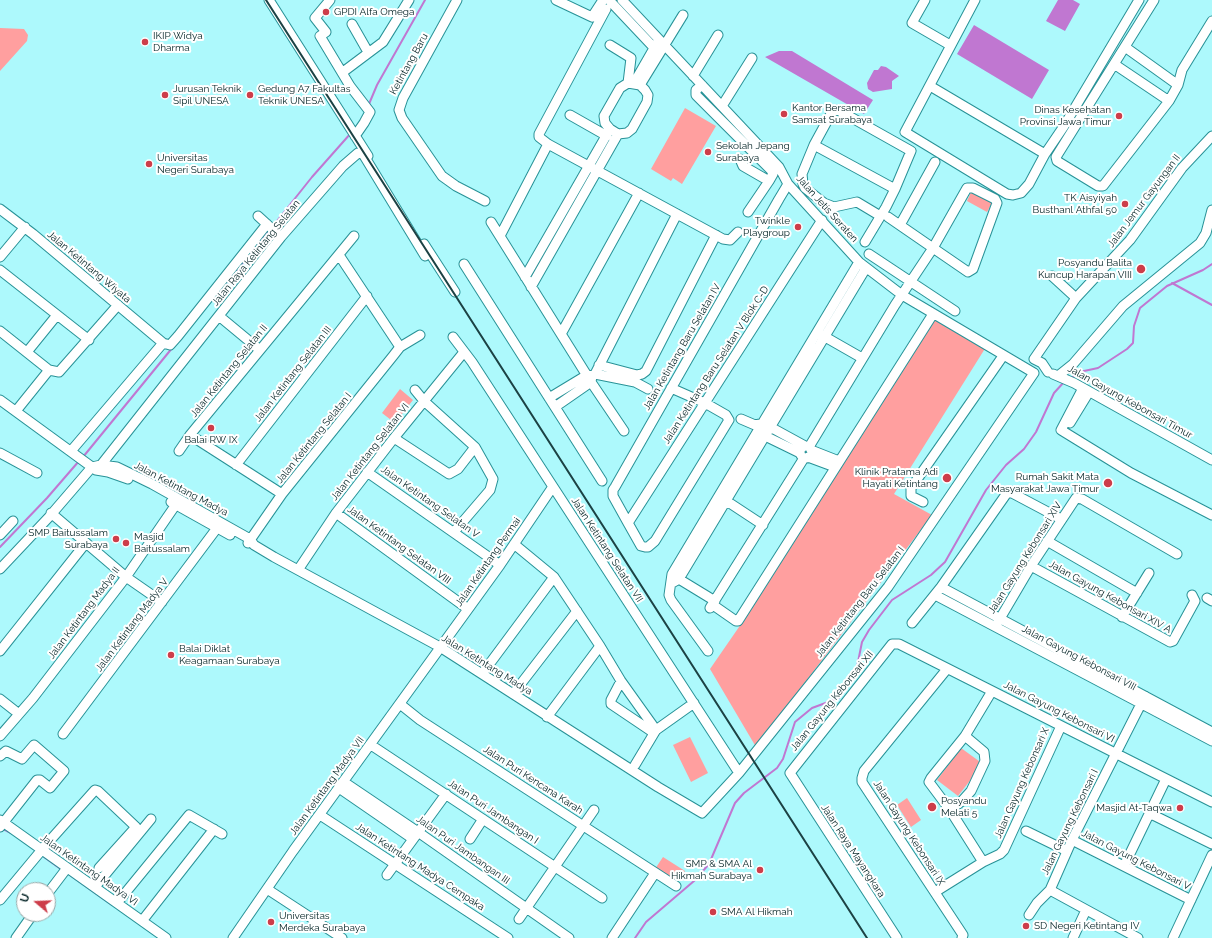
<!DOCTYPE html>
<style>
body{margin:0}
#map{position:relative;width:1212px;height:938px;overflow:hidden;background:#adf9fc;font-family:Raleway,sans-serif}
canvas{display:block}
.north{position:absolute;left:16px;top:882px;width:40px;height:40px;box-sizing:border-box;background:#fff;border:1px solid #9aa7a7;border-radius:50%;rotate:289deg;font-size:11px;font-weight:700;line-height:16px;text-align:center;color:#022224}
.north::after{content:'';display:block;margin:auto;width:14px;height:18px;background:#cd3d4a;clip-path:polygon(50% 0,100% 100%,50% 72%,0 100%)}
</style>
<div id="map">
<canvas width="1212" height="938"></canvas>
<div class="north">U</div>
</div>
<script>
const c = document.querySelector('canvas').getContext('2d');
c.lineJoin = 'round';
function fill(path, color) { c.fillStyle = color; c.fill(path, 'evenodd'); }
const poly = rows => new Path2D(rows.map(r => 'M' + r).join(''));
function trace(path, color, width, dash) { c.strokeStyle = color; c.lineWidth = width; c.lineCap = dash ? 'butt' : 'round'; c.setLineDash(dash || []); c.stroke(path); }
function drawText(font, color, halo, rows, align = 'center') {
  c.font = font + ' Raleway,sans-serif'; c.lineWidth = 4; c.setLineDash([]); c.textBaseline = 'middle'; c.strokeStyle = halo; c.fillStyle = color; for (const [text, x, y, turn = 0] of rows) {
    c.save(); c.translate(x, y); c.rotate((+turn || 0) * Math.PI / 180); c.textAlign = isNaN(turn) ? turn : align; if (halo) c.strokeText(text, 0, 0); c.fillText(text, 0, 0); c.restore();
  }
}
fill(poly([
 [0,28,24,29,28,35,27,41,0,71],
 [685,108,716,126,682,184,673,178,671,181,651,169],
 [972,190,993,201,987,212,967,201],
 [933,318,986,347,894,494,932,515,756,747,710,669,739,627,741,621],
 [400,389,413,400,395,423,382,413],
 [690,737,708,773,691,782,673,745],
 [961,748,983,764,958,796,937,780],
 [907,798,921,820,911,827,897,805],
 [663,857,685,871,677,883,655,869]
]), '#ff9f9f');
fill(poly([
 [1058,0,1073,0,1080,4,1065,31,1046,21],
 [974,25,1049,70,1032,99,957,54],
 [779,51,792,51,873,100,864,114,765,57],
 [881,66,886,67,899,76,892,81,892,89,873,92,868,89,867,83,874,70,878,70]
]), '#c077d1');
trace(poly([
 [369,104,377,85,425,0],
 [273,226,312,177,351,133],
 [1172,283,1212,305],
 [217,294,270,230],
 [1071,378,1084,371,1098,368,1127,349,1133,343,1134,326,1140,308,1167,286,1203,270,1212,264],
 [83,457,173,347],
 [0,547,47,498,79,461],
 [3,829,13,834],
 [44,857,62,870],
 [67,873,112,905],
 [635,938,646,922,694,881,709,864,735,803,744,793,777,768,783,759,795,722,812,708,839,698,856,672,862,642,869,630,892,600,931,575,945,562,986,490,1006,465,1024,449,1036,432,1054,393,1064,382]
]), '#c077d1', 2);
const minor = poly([
 [269,0,368,156],
 [330,0,315,18,326,32,320,36,350,86,370,112,364,123,355,136],
 [457,0,403,98,399,110,402,118,442,176,456,186,485,201],
 [556,0,592,17,603,0],
 [609,0,659,53],
 [622,0,779,167,788,184,859,262,902,295,1034,373],
 [925,0,912,23,950,45],
 [975,0,905,132,1007,194,1013,195,1021,193,1029,184,1045,154,1064,126,1139,0],
 [1154,0,1056,157,1057,161,1098,186,1103,186,1169,101,1178,85,1182,70,1212,21],
 [606,9,539,134,539,137,548,144,723,239,730,240,738,232],
 [352,24,368,52],
 [610,45,631,58,628,83],
 [1125,47,1178,85],
 [1114,64,1169,101],
 [343,72,383,42,409,0],
 [693,76,718,35],
 [628,83,640,85,645,90,648,95,647,102,632,129,627,133,618,134,610,129,605,123,604,116,620,88,628,83],
 [634,83,657,43],
 [640,85,683,15],
 [702,85,696,90,696,95,771,170,773,174,769,181],
 [930,86,1045,154],
 [722,106,752,58],
 [570,115,607,136],
 [814,145,802,174,803,184,805,188,824,203,834,207,857,202,877,214],
 [740,159,743,166,769,181,748,212],
 [0,209,33,234,163,343,71,451],
 [258,216,281,237],
 [491,222,591,382,624,431],
 [900,225,935,162],
 [500,236,548,144],
 [865,242,886,207,895,189,911,151,838,110,832,112,814,145,895,189],
 [424,244,455,292],
 [869,254,955,311],
 [339,255,400,347],
 [0,257,25,227],
 [464,264,602,481],
 [0,270,89,340],
 [1052,276,1076,298],
 [525,277,610,129],
 [531,287,618,134],
 [219,316,260,350],
 [0,331,49,370,59,372,118,305],
 [561,334,639,193],
 [820,334,862,358],
 [453,337,472,362,739,773],
 [163,343,170,345,178,336,267,224],
 [27,352,57,315],
 [599,365,637,375,642,374,646,371,716,235],
 [1048,372,1042,363,1034,359,1076,298,1130,240,1182,168,1212,136],
 [595,374,635,382,648,389],
 [1053,374,1074,383,1212,460],
 [1058,376,1073,364,1123,306,1200,243,1206,233,1212,210],
 [671,388,705,403,726,415,729,420,655,541,648,547,645,547,641,546,628,523,613,496,613,490,615,487,779,199,788,184],
 [1083,388,1061,430,1131,473,1212,515],
 [415,390,424,401,475,447,493,479,490,490,454,532],
 [549,398,587,375,592,376],
 [0,400,96,470,108,472,128,479],
 [555,407,591,382,592,376,595,374,677,214],
 [16,411,49,370],
 [741,419,755,425,763,423,805,446],
 [1070,423,1089,392],
 [759,433,800,453],
 [394,438,449,474,458,469,475,447],
 '800 452a6 6 0 1 1 12 0a6 6 0 1 1-12 0Z',
 [809,447,895,305,933,248,967,188,973,188,995,199,997,203,973,269,968,272,933,248,888,217],
 [811,450,839,461],
 [179,451,190,435],
 [0,453,37,473],
 [808,457,835,467],
 [236,465,367,296],
 [101,468,101,465,281,237,343,166,358,153,363,154,425,256],
 [367,472,500,565],
 [282,494,190,435,354,236],
 [722,498,763,525],
 [171,502,230,535],
 [923,502,911,496,911,488,1003,356],
 [51,513,126,577,162,602],
 [336,513,468,609],
 [628,523,822,220],
 [0,535,13,521],
 [1047,541,1137,593],
 [248,543,282,494,393,356,400,347,420,335],
 [514,544,554,577,600,646,621,681,656,730],
 [1031,566,1170,642,1173,641,1195,601,1192,595],
 [0,569,49,517,92,467,101,465,117,467,152,484,250,539,254,545,274,557,440,647,658,787,702,813,739,773,888,587,1034,373],
 [298,570,336,513,394,438,464,352],
 [674,576,715,601],
 [672,583,679,579,866,268],
 [941,587,1212,732],
 [935,595,1212,741],
 [1207,598,1212,601],
 [713,605,736,621,738,621,933,314],
 [710,608,804,458],
 [1122,617,1149,573],
 [998,622,1031,566,1076,498,1082,499,1177,554],
 [912,623,941,587,1007,493,1012,493,1061,519],
 [0,651,85,544],
 [708,651,671,600,669,595,672,574,859,262],
 [947,669,864,771,862,778,862,782,963,935,962,938],
 [482,674,554,577],
 [621,681,611,700,611,704,654,733],
 [513,694,577,611],
 [0,699,19,714],
 [400,704,420,720,676,886],
 [547,717,600,646],
 [63,734,217,528],
 [0,736,33,698,126,577,179,500],
 [371,745,602,898],
 [0,756,6,751,22,759,34,745,64,771,50,788,40,780,37,780,0,827],
 [635,765,656,730,694,703],
 [344,782,418,832,569,938],
 [339,788,413,839],
 [950,810,962,801,971,791,985,761,984,752,965,736],
 [1149,813,1212,844],
 [320,815,508,938],
 [0,820,166,938],
 [1026,831,1067,851],
 [470,839,483,819],
 [1072,840,1191,900],
 [983,862,950,810,929,782,931,778,965,736,992,691],
 [1124,866,1166,779],
 [387,875,446,794],
 [95,887,151,819],
 [267,889,342,938],
 [935,892,983,862,1000,854,1004,850,1061,726],
 [48,893,67,868],
 [0,900,45,846,95,790,98,791,136,827,99,868],
 [117,903,189,815,222,834],
 [1029,915,1037,903,1050,890],
 [519,919,594,810],
 [142,921,214,829],
 [16,938,33,914],
 [233,938,293,851,500,565,552,488],
 [612,938,655,873],
 [897,938,790,773,892,644,899,644,1212,802],
 [1073,938,1086,910],
 [1138,938,1050,890,1072,840,1145,696],
 [1173,938,1212,855]
]);
trace(minor, '#289297', 11);
trace(minor, '#fff', 9);
trace(poly([
 [266,0,867,938]
]), '#1c4244', 2);
for (const [x, y, r, color] of [
 [326,12,4,"#cd3d4a"],
 [145,42,4,"#cd3d4a"],
 [165,95,4,"#cd3d4a"],
 [250,95,4,"#cd3d4a"],
 [784,114,4,"#cd3d4a"],
 [1119,116,4,"#cd3d4a"],
 [708,152,4,"#cd3d4a"],
 [149,164,4,"#cd3d4a"],
 [1125,204,4,"#cd3d4a"],
 [798,227,4,"#cd3d4a"],
 [1141,269,5,"#cd3d4a"],
 [211,428,4,"#cd3d4a"],
 [947,478,5,"#cd3d4a"],
 [1108,483,5,"#cd3d4a"],
 [116,539,4,"#cd3d4a"],
 [126,543,4,"#cd3d4a"],
 [171,655,4,"#cd3d4a"],
 [932,807,5,"#cd3d4a"],
 [1180,808,4,"#cd3d4a"],
 [760,870,4,"#cd3d4a"],
 [713,912,4,"#cd3d4a"],
 [271,922,4,"#cd3d4a"],
 [1026,926,4,"#cd3d4a"]
]) { const dot = new Path2D(); dot.arc(x, y, r, 0, 2 * Math.PI); c.fillStyle = color; c.fill(dot); trace(dot, '#fff', 1.5); }
drawText('10px', '#022224', '#fff', [
 ["GPDI Alfa Omega",334,12],
 ["IKIP Widya",153,36],
 ["Dharma",153,48],
 ["Jurusan Teknik",173,89],
 ["Sipil UNESA",173,101],
 ["Gedung A7 Fakultas",258,89],
 ["Teknik UNESA",258,101],
 ["Kantor Bersama",792,108],
 ["Samsat Surabaya",792,120],
 ["Dinas Kesehatan",1111,110,"right"],
 ["Provinsi Jawa Timur",1111,122,"right"],
 ["Sekolah Jepang",716,146],
 ["Surabaya",716,158],
 ["Universitas",157,158],
 ["Negeri Surabaya",157,170],
 ["TK Aisyiyah",1117,198,"right"],
 ["Busthanl Athfal 50",1117,210,"right"],
 ["Twinkle",790,221,"right"],
 ["Playgroup",790,233,"right"],
 ["Posyandu Balita",1132,263,"right"],
 ["Kuncup Harapan VIII",1132,275,"right"],
 ["Balai RW IX",211,440,"center"],
 ["Klinik Pratama Adi",938,472,"right"],
 ["Hayati Ketintang",938,484,"right"],
 ["Rumah Sakit Mata",1099,477,"right"],
 ["Masyarakat Jawa Timur",1099,489,"right"],
 ["SMP Baitussalam",108,533,"right"],
 ["Surabaya",108,545,"right"],
 ["Masjid",134,537],
 ["Baitussalam",134,549],
 ["Balai Diklat",179,649],
 ["Keagamaan Surabaya",179,661],
 ["Posyandu",941,801],
 ["Melati 5",941,813],
 ["Masjid At-Taqwa",1172,808,"right"],
 ["SMP & SMA Al",752,864,"right"],
 ["Hikmah Surabaya",752,876,"right"],
 ["SMA Al Hikmah",721,912],
 ["Universitas",279,916],
 ["Merdeka Surabaya",279,928],
 ["SD Negeri Ketintang IV",1034,926]
], 'left');
drawText('10px', '#022224', '#fff', [
 ["Ketintang Baru",409,64,-61],
 ["Jalan Jemur Gayungan II",1144,201,-53],
 ["Jalan Jetis Seraten",827,209,48],
 ["Jalan Raya Ketintang Selatan",256,253,-51],
 ["Jalan Ketintang Wiyata",89,267,40],
 ["Jalan Ketintang Baru Selatan IV",682,347,-60],
 ["Jalan Ketintang Baru Selatan V Blok C-D",716,365,-57],
 ["Jalan Ketintang Selatan II",229,371,-51],
 ["Jalan Ketintang Selatan III",293,374,-52],
 ["Jalan Gayung Kebonsari Timur",1130,402,29],
 ["Jalan Ketintang Selatan I",314,438,-51],
 ["Jalan Ketintang Selatan VI",370,452,-52],
 ["Jalan Ketintang Madya",181,489,28],
 ["Jalan Ketintang Selatan V",430,502,35],
 ["Jalan Ketintang Selatan VIII",399,545,36],
 ["Jalan Ketintang Selatan VII",607,550,57],
 ["Jalan Gayung Kebonsari XIV",1025,558,-58],
 ["Jalan Ketintang Permai",488,562,-55],
 ["Jalan Gayung Kebonsari XIV A",1110,597,29],
 ["Jalan Ketintang Baru Selatan I",860,602,-52],
 ["Jalan Ketintang Madya II",84,613,-53],
 ["Jalan Ketintang Madya V",132,625,-53],
 ["Jalan Gayung Kebonsari VIII",1079,658,28],
 ["Jalan Ketintang Madya",487,665,32],
 ["Jalan Gayung Kebonsari XII",832,701,-51],
 ["Jalan Gayung Kebonsari VI",1059,712,27],
 ["Jalan Puri Kencana Karah",533,780,33],
 ["Jalan Gayung Kebonsari X",1022,783,-66],
 ["Jalan Ketintang Madya VII",327,786,-54],
 ["Jalan Puri Jambangan I",493,812,34],
 ["Jalan Gayung Kebonsari I",1070,822,-64],
 ["Jalan Gayung Kebonsari IX",909,833,57],
 ["Jalan Puri Jambangan III",463,850,35],
 ["Jalan Raya Mayangkara",853,851,57],
 ["Jalan Gayung Kebonsari V",1136,860,27],
 ["Jalan Ketintang Madya Cempaka",420,867,33],
 ["Jalan Ketintang Madya VI",89,870,35]
]);
</script>
